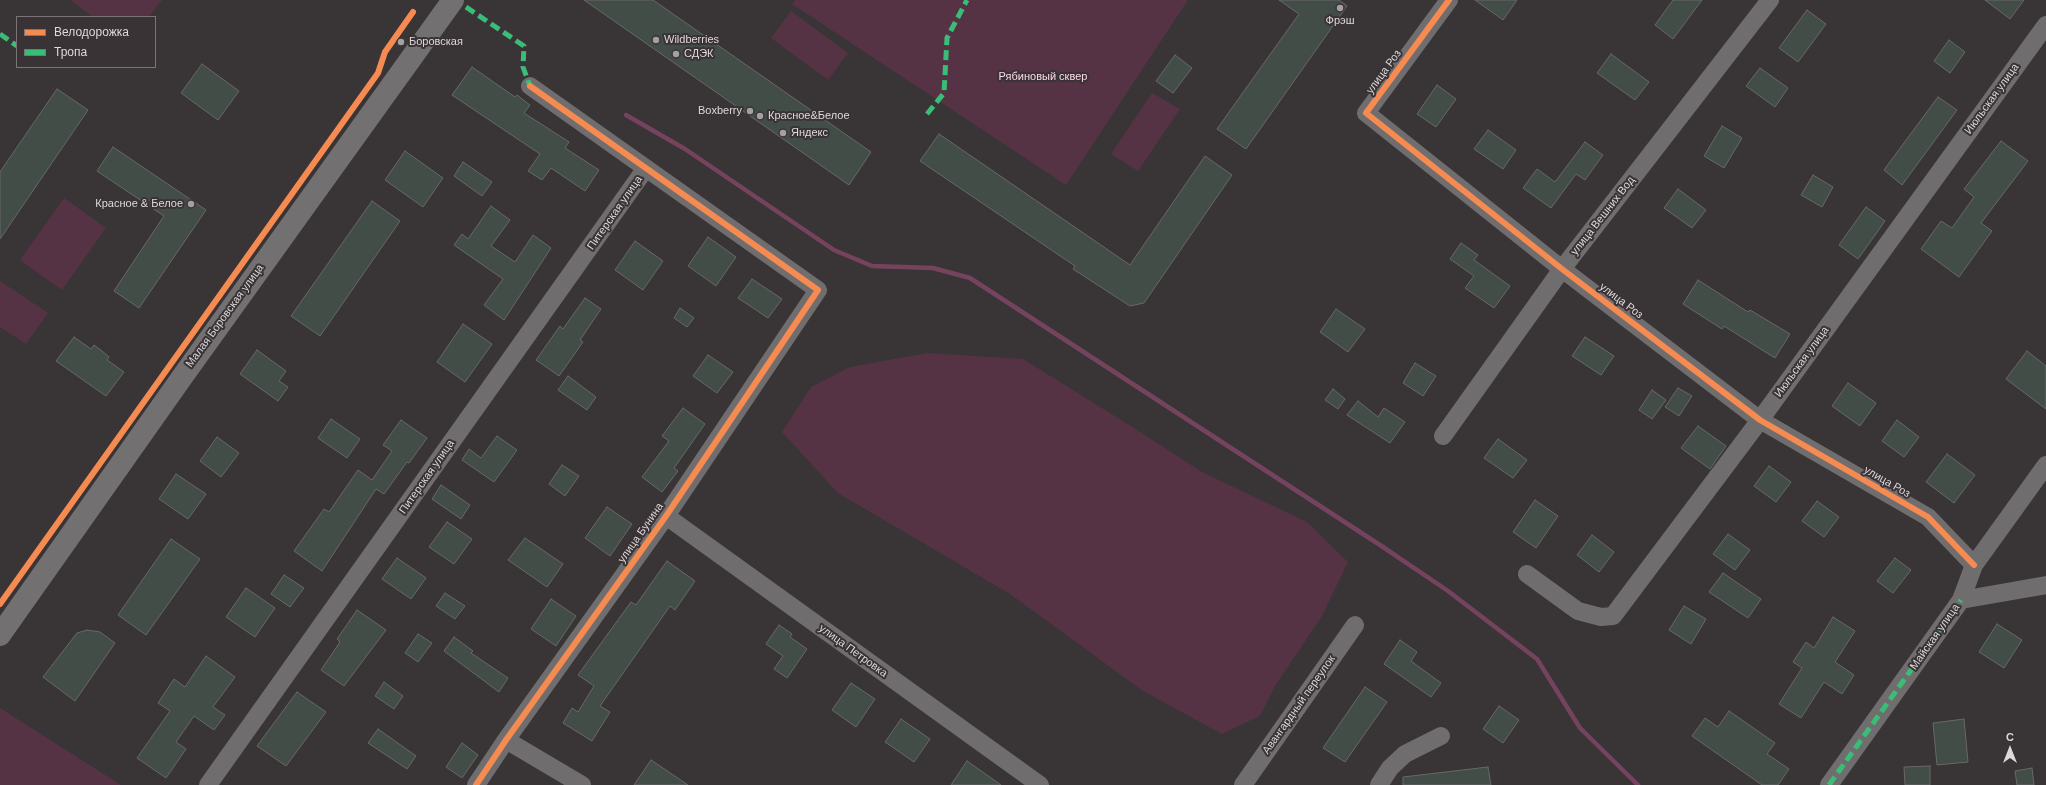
<!DOCTYPE html>
<meta charset="utf-8">
<style>
body{margin:0}
#map{position:relative;width:2046px;height:785px;overflow:hidden;background:#393436;font-family:Arial,sans-serif}
canvas{display:block}
.legend{position:absolute;left:16px;top:16px;width:140px;height:52px;box-sizing:border-box;background:#3a3336;border:1px solid #7c7578;margin:0;padding:5px 7px;list-style:none;font-size:12px;color:#ded9db}
.legend li{display:flex;align-items:center;gap:8px;height:20px}
.legend b{width:20px;border:1px solid #7c7578}
.north{position:absolute;left:1990px;top:729px;width:40px;height:40px;-webkit-text-stroke:3px #3a3336;paint-order:stroke;rotate:0deg;font-size:11px;font-weight:700;line-height:16px;text-align:center;color:#ded9db}
.north::after{content:'';display:block;margin:auto;width:14px;height:18px;background:#ded9db;clip-path:polygon(50% 0,100% 100%,50% 72%,0 100%)}
</style>
<div id="map">
<canvas width="2046" height="785"></canvas>
<ul class="legend">
<li><b style="height:5px;background:#f68b52"></b>Велодорожка</li>
<li><b style="height:5px;background:#3abd76"></b>Тропа</li>
</ul>
<div class="north">С</div>
</div>
<script>
const c = document.querySelector('canvas').getContext('2d');
c.lineJoin = 'round';
function fill(path, color) { c.fillStyle = color; c.fill(path, 'evenodd'); }
const poly = rows => new Path2D(rows.map(r => 'M' + r).join(''));
function trace(path, color, width, dash) { c.strokeStyle = color; c.lineWidth = width; c.lineCap = dash ? 'butt' : 'round'; c.setLineDash(dash || []); c.stroke(path); }
function drawText(font, color, halo, rows, align = 'center') {
  c.font = font + ' Arial,sans-serif'; c.lineWidth = 4; c.setLineDash([]); c.textBaseline = 'middle'; c.strokeStyle = halo; c.fillStyle = color; for (const [text, x, y, turn = 0] of rows) {
    c.save(); c.translate(x, y); c.rotate((+turn || 0) * Math.PI / 180); c.textAlign = isNaN(turn) ? turn : align; if (halo) c.strokeText(text, 0, 0); c.fillText(text, 0, 0); c.restore();
  }
}
fill(poly([
 [70,0,162,0,149,17,93,17],
 [795,0,1188,0,1066,185,792,4],
 [791,11,848,53,828,80,771,38],
 [1152,93,1180,109,1138,171,1111,154],
 [64,198,106,228,62,290,20,260],
 [0,281,48,313,26,344,0,327],
 [927,353,1023,359,1134,428,1202,472,1307,522,1348,562,1322,616,1275,686,1260,716,1222,734,1143,691,1010,594,838,493,782,432,811,387,850,367],
 [0,708,121,785,0,785]
]), '#553345');
trace(poly([
 [626,115,685,149,834,250,872,266,933,268,970,278,1383,547,1448,591,1537,659,1580,728,1638,785]
]), '#76435e', 4.5);
const building = poly([
 [584,0,653,0,871,152,849,185,584,0],
 [1279,0,1339,0,1347,6,1246,149,1217,129,1299,14,1279,0],
 [1475,0,1517,0,1503,20,1475,0],
 [1673,0,1702,0,1673,39,1655,25,1673,0],
 [1985,0,2024,0,2010,19,1985,0],
 [1807,10,1826,24,1798,62,1779,48,1807,10],
 [1949,40,1965,52,1950,73,1934,61,1949,40],
 [1611,54,1649,82,1635,100,1597,73,1611,54],
 [1175,55,1192,68,1173,93,1156,81,1175,55],
 [202,64,239,91,218,120,181,93,202,64],
 [472,67,515,97,517,95,530,105,524,113,569,142,565,148,599,170,585,191,551,168,542,180,528,171,540,154,452,95,472,67],
 [1760,68,1788,88,1775,107,1746,86,1760,68],
 [1437,85,1456,99,1436,127,1417,114,1437,85],
 [57,89,88,110,0,239,0,172,57,89],
 [1938,97,1957,110,1902,185,1884,170,1938,97],
 [1722,126,1742,138,1724,168,1704,156,1722,126],
 [1488,130,1516,150,1503,169,1474,149,1488,130],
 [939,134,1130,265,1205,156,1232,175,1144,303,1130,306,1073,269,1075,266,920,161,939,134],
 [2001,141,2028,161,1981,223,1992,231,1959,277,1921,249,1941,221,1952,228,1974,197,1964,189,2001,141],
 [1585,142,1603,155,1585,180,1576,174,1551,208,1523,188,1537,169,1555,182,1585,142],
 [113,147,206,210,139,308,114,291,164,216,97,171,113,147],
 [405,151,443,178,423,207,385,180,405,151],
 [463,162,492,182,482,196,454,176,463,162],
 [1813,175,1833,187,1822,207,1801,195,1813,175],
 [1678,189,1706,210,1692,228,1664,208,1678,189],
 [372,201,400,221,320,336,291,316,372,201],
 [491,206,510,220,491,246,515,262,533,235,551,248,504,320,484,305,503,279,454,245,462,234,468,239,491,206],
 [1866,207,1885,221,1858,259,1839,245,1866,207],
 [708,237,736,257,716,286,688,266,708,237],
 [635,241,663,261,643,290,615,270,635,241],
 [1461,243,1478,255,1474,260,1510,286,1494,308,1465,288,1474,276,1450,259,1461,243],
 [752,279,782,299,768,318,738,298,752,279],
 [1698,280,1748,312,1750,310,1790,334,1775,358,1724,326,1722,329,1683,304,1698,280],
 [585,298,601,309,580,340,583,342,559,376,536,360,560,326,563,329,585,298],
 [680,308,694,318,687,327,674,318,680,308],
 [1336,309,1365,329,1348,352,1320,332,1336,309],
 [463,324,492,344,465,382,437,362,463,324],
 [74,337,91,349,94,345,102,351,109,357,107,360,124,372,106,396,56,361,74,337],
 [1585,337,1614,356,1601,375,1572,356,1585,337],
 [257,350,286,371,279,381,288,387,278,401,240,374,257,350],
 [2027,351,2046,366,2046,409,2006,379,2027,351],
 [708,355,733,372,717,393,693,376,708,355],
 [1415,363,1436,376,1423,396,1403,383,1415,363],
 [568,376,596,397,587,410,558,390,568,376],
 [1848,383,1876,403,1860,426,1832,406,1848,383],
 [1678,388,1692,396,1679,416,1665,407,1678,388],
 [1333,389,1345,399,1338,409,1325,400,1333,389],
 [1652,390,1666,400,1652,419,1639,410,1652,390],
 [1358,401,1378,417,1384,408,1405,422,1390,443,1347,415,1358,401],
 [683,408,705,424,674,468,678,471,662,492,642,477,669,441,662,436,683,408],
 [331,419,360,439,347,458,318,438,331,419],
 [401,420,427,438,409,463,407,462,384,494,376,489,322,571,294,551,324,509,329,512,358,470,372,480,392,451,383,445,401,420],
 [1897,420,1919,437,1904,457,1882,441,1897,420],
 [1698,426,1726,446,1710,469,1681,448,1698,426],
 [497,436,517,450,494,482,462,460,469,449,481,458,497,436],
 [217,437,239,453,221,477,200,461,217,437],
 [1498,439,1527,460,1513,478,1484,458,1498,439],
 [1947,454,1975,475,1954,503,1926,482,1947,454],
 [562,465,579,476,565,496,549,484,562,465],
 [1769,466,1791,482,1776,502,1754,486,1769,466],
 [176,474,206,494,188,519,159,499,176,474],
 [441,485,470,505,461,519,432,499,441,485],
 [1535,500,1558,516,1536,548,1513,532,1535,500],
 [1817,501,1839,517,1824,537,1802,521,1817,501],
 [607,507,632,524,610,556,585,538,607,507],
 [447,522,472,539,454,564,429,547,447,522],
 [1728,534,1750,550,1735,570,1713,554,1728,534],
 [1592,535,1614,552,1599,572,1577,555,1592,535],
 [525,538,563,564,547,587,508,560,525,538],
 [171,539,200,559,146,635,118,615,171,539],
 [397,558,426,578,411,599,382,579,397,558],
 [1895,558,1911,570,1893,593,1877,581,1895,558],
 [667,561,695,581,675,610,670,606,600,706,610,712,592,741,563,723,572,708,578,712,594,686,578,675,631,602,636,605,667,561],
 [1723,573,1761,599,1748,618,1709,592,1723,573],
 [284,575,304,588,290,607,271,594,284,575],
 [246,588,275,608,255,637,226,617,246,588],
 [445,593,465,606,455,619,436,606,445,593],
 [551,599,576,616,556,646,531,629,551,599],
 [1684,606,1706,619,1691,644,1669,630,1684,606],
 [357,610,386,630,344,686,321,670,340,642,337,639,357,610],
 [1833,617,1855,631,1835,662,1854,675,1842,694,1824,682,1801,718,1779,704,1802,668,1793,662,1806,642,1814,648,1833,617],
 [1997,624,2022,640,2004,668,1979,652,1997,624],
 [779,625,792,634,790,637,807,649,787,678,774,669,783,656,766,644,779,625],
 [87,630,100,632,115,643,75,701,43,677,77,633,87,630],
 [418,634,432,643,418,662,405,653,418,634],
 [454,637,473,651,471,653,508,678,499,692,444,651,454,637],
 [1400,640,1417,652,1411,661,1441,683,1431,697,1384,664,1400,640],
 [206,656,235,677,213,707,225,715,214,730,194,716,176,742,186,749,166,778,137,758,170,711,158,703,174,679,185,687,206,656],
 [384,682,403,696,394,709,375,696,384,682],
 [851,683,875,699,856,727,832,710,851,683],
 [1365,687,1387,702,1345,762,1323,748,1365,687],
 [297,692,326,712,286,766,257,746,297,692],
 [1499,706,1519,720,1503,743,1483,729,1499,706],
 [1729,711,1775,743,1767,754,1789,769,1778,785,1762,785,1692,736,1705,718,1718,727,1729,711],
 [901,719,930,739,914,762,885,742,901,719],
 [1964,719,1968,762,1937,765,1933,723,1964,719],
 [378,729,416,756,407,769,368,743,378,729],
 [462,743,478,755,462,778,446,767,462,743],
 [651,760,688,785,634,785,651,760],
 [967,761,1001,785,951,785,967,761],
 [1930,766,1930,785,1905,785,1904,767,1930,766],
 [1488,767,1491,785,1403,785,1403,777,1488,767],
 [2032,768,2034,785,2017,785,2015,771,2032,768]
]);
fill(building, '#424d48');
trace(building, '#696868', 1);
trace(poly([
 [1449,0,1366,113,1562,269,1760,420,1928,517,1974,565],
 [1443,436,1562,269,1770,0],
 [666,516,1040,785],
 [1527,574,1578,611,1601,617,1613,616,1760,420,2046,25],
 [1961,600,2046,585],
 [506,740,582,785],
 [208,785,646,168],
 [476,785,506,740,666,516,818,290,530,86],
 [1243,785,1355,625],
 [1379,785,1390,768,1405,754,1441,736],
 [1829,785,1961,600,1974,565,2046,465]
]), '#706d6e', 18);
trace(poly([
 [0,635,185,373,453,0]
]), '#737072', 22);
trace(poly([
 [466,7,524,46,523,67,530,86],
 [0,34,17,46],
 [927,114,944,93,947,38,967,0],
 [1829,785,1961,600]
]), '#3abd76', 5, [10, 5]);
trace(poly([
 [1449,0,1366,113,1562,269,1760,420,1928,517,1974,565],
 [0,604,378,73,385,52,413,12],
 [476,785,506,740,666,516,818,290,530,86]
]), '#f68b52', 6);
for (const [x, y, r, color] of [
 [1340,8,4,"#a49fa1"],
 [656,40,4,"#a49fa1"],
 [401,42,4,"#a49fa1"],
 [676,54,4,"#a49fa1"],
 [750,111,4,"#a49fa1"],
 [760,116,4,"#a49fa1"],
 [783,133,4,"#a49fa1"],
 [191,204,4,"#a49fa1"]
]) { const dot = new Path2D(); dot.arc(x, y, r, 0, 2 * Math.PI); c.fillStyle = color; c.fill(dot); trace(dot, '#3a3336', 1.5); }
drawText('11px', '#ded9db', '#3a3336', [
 ["Фрэш",1340,21,"center"],
 ["Wildberries",664,40],
 ["Боровская",409,42],
 ["СДЭК",684,54],
 ["Boxberry",742,111,"right"],
 ["Красное&Белое",768,116],
 ["Яндекс",791,133],
 ["Красное & Белое",183,204,"right"]
], 'left');
drawText('11px', '#ded9db', '#3a3336', [
 ["улица Роз",1384,72,-54],
 ["Июльская улица",1992,99,-54],
 ["Питерская улица",615,213,-55],
 ["улица Вешних Вод",1603,216,-52],
 ["улица Роз",1621,301,37],
 ["Малая Боровская улица",225,316,-54],
 ["Июльская улица",1802,362,-54],
 ["Питерская улица",427,477,-55],
 ["улица Роз",1887,482,30],
 ["улица Бунина",641,533,-55],
 ["Майская улица",1935,637,-55],
 ["улица Петровка",853,651,36],
 ["Авангардный переулок",1299,705,-55]
]);
drawText('11px', '#fcd7e9', '#3a3336', [
 ["Рябиновый сквер",1043,77]
]);
</script>
